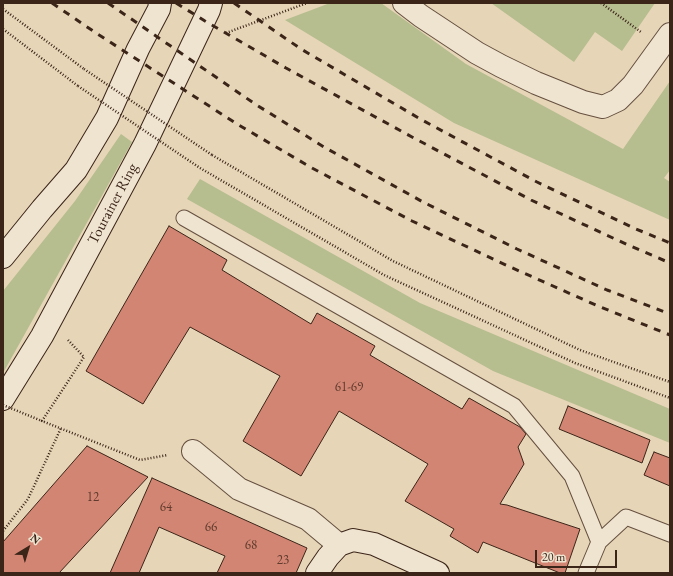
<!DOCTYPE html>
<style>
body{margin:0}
#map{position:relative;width:673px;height:576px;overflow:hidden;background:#e6d5b7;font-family:"EB Garamond",serif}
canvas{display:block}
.frame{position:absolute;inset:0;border:4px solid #3b2418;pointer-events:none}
.north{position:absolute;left:8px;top:528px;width:40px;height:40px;-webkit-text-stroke:3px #efe4d0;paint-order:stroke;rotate:38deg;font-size:11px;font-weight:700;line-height:16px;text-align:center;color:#3b2418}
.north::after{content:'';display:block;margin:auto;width:14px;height:18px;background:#3b2418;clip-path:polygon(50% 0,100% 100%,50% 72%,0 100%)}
.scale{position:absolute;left:535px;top:550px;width:82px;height:18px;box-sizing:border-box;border:2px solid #3b2418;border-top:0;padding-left:5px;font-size:12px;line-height:14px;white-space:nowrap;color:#3b2418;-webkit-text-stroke:3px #efe4d0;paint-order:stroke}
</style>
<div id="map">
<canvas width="673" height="576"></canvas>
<div class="frame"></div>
<div class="north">N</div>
<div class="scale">20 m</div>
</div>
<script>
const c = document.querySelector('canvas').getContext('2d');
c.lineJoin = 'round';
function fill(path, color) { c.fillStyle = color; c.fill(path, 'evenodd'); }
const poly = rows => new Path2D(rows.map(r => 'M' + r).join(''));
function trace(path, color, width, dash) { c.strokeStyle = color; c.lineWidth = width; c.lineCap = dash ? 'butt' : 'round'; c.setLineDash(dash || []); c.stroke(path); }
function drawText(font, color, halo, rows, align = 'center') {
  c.font = font + ' "EB Garamond",serif'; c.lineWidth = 4; c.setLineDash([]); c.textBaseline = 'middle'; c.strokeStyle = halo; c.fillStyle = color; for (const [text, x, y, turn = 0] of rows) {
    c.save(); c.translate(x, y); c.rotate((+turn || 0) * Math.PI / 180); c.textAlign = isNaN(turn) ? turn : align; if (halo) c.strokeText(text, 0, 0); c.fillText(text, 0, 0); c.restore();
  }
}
fill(poly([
 [330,3,381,3,466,64,623,149,670,81,670,170,664,178,670,182,670,220,454,123,285,20],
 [491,3,655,3,622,51,595,32,574,62],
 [121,134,132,142,3,373,3,291,75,201],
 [200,179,420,303,670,409,670,443,493,371,187,199]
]), '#b6bd8e');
const building = poly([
 [169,226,227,260,222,270,311,324,317,313,375,346,370,355,462,409,469,398,520,427,526,434,518,447,524,464,500,504,507,505,580,529,565,573,560,573,483,542,478,553,450,536,454,529,405,501,428,464,339,411,301,476,243,441,280,376,190,327,143,404,86,371,169,226],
 [568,406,650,440,642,463,559,429,568,406],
 [87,446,148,477,59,573,3,573,3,542,87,446],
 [654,452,670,458,670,486,644,475,654,452],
 [152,478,307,548,296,573,217,573,225,556,159,527,139,573,110,573,152,478]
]);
fill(building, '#d28572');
trace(building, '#3b2418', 1);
const lane = poly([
 [184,218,514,406,572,476,599,542,586,573],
 [599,542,626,517,670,534]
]);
const street = poly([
 [404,3,421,16,477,53,501,66,536,83,583,102,603,107,618,100,633,85,670,34],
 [193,451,239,489,308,519,339,545]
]);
const secondary = poly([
 [3,257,42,209,76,170,107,118,138,49,159,9,160,3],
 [3,399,42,336,145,144,209,10,211,3],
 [317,573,328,557,339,545,353,540,374,544,438,573]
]);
trace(lane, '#665040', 17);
trace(street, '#665040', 24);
trace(secondary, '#3b2418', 24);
trace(poly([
 [601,3,641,32],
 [3,9,84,69],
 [3,29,78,86],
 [226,33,307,3],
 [212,155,393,261,580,350,670,382],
 [200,168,384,275,575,363,670,398],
 [68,340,84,357,42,421,140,460,168,455],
 [3,531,28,499,61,428]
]), '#3b2418', 2.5, [1, 2]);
trace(lane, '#efe4d0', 15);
trace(street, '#efe4d0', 22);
trace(secondary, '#efe4d0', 22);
trace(poly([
 [52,3,96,33,237,124,312,168,412,221,508,266,598,306,670,335],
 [108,3,255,104,324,147,423,202,517,249,607,290,670,314],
 [176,3,205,21,286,68,412,137,531,200,628,245,670,263],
 [234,3,301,49,422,120,537,182,636,229,670,243]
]), '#3b2418', 3, [7, 7]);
trace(poly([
 [84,69,212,155],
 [78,86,200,168],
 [3,405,42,421]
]), '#3b2418', 2.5, [1, 2]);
drawText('13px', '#613c2e', null, [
 ["61-69",349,387],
 ["12",93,497],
 ["64",166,507],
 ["66",211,527],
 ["68",251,545],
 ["23",283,560]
]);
drawText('15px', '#3b2418', '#efe4d0', [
 ["Tourainer Ring",113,204,-62]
]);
</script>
